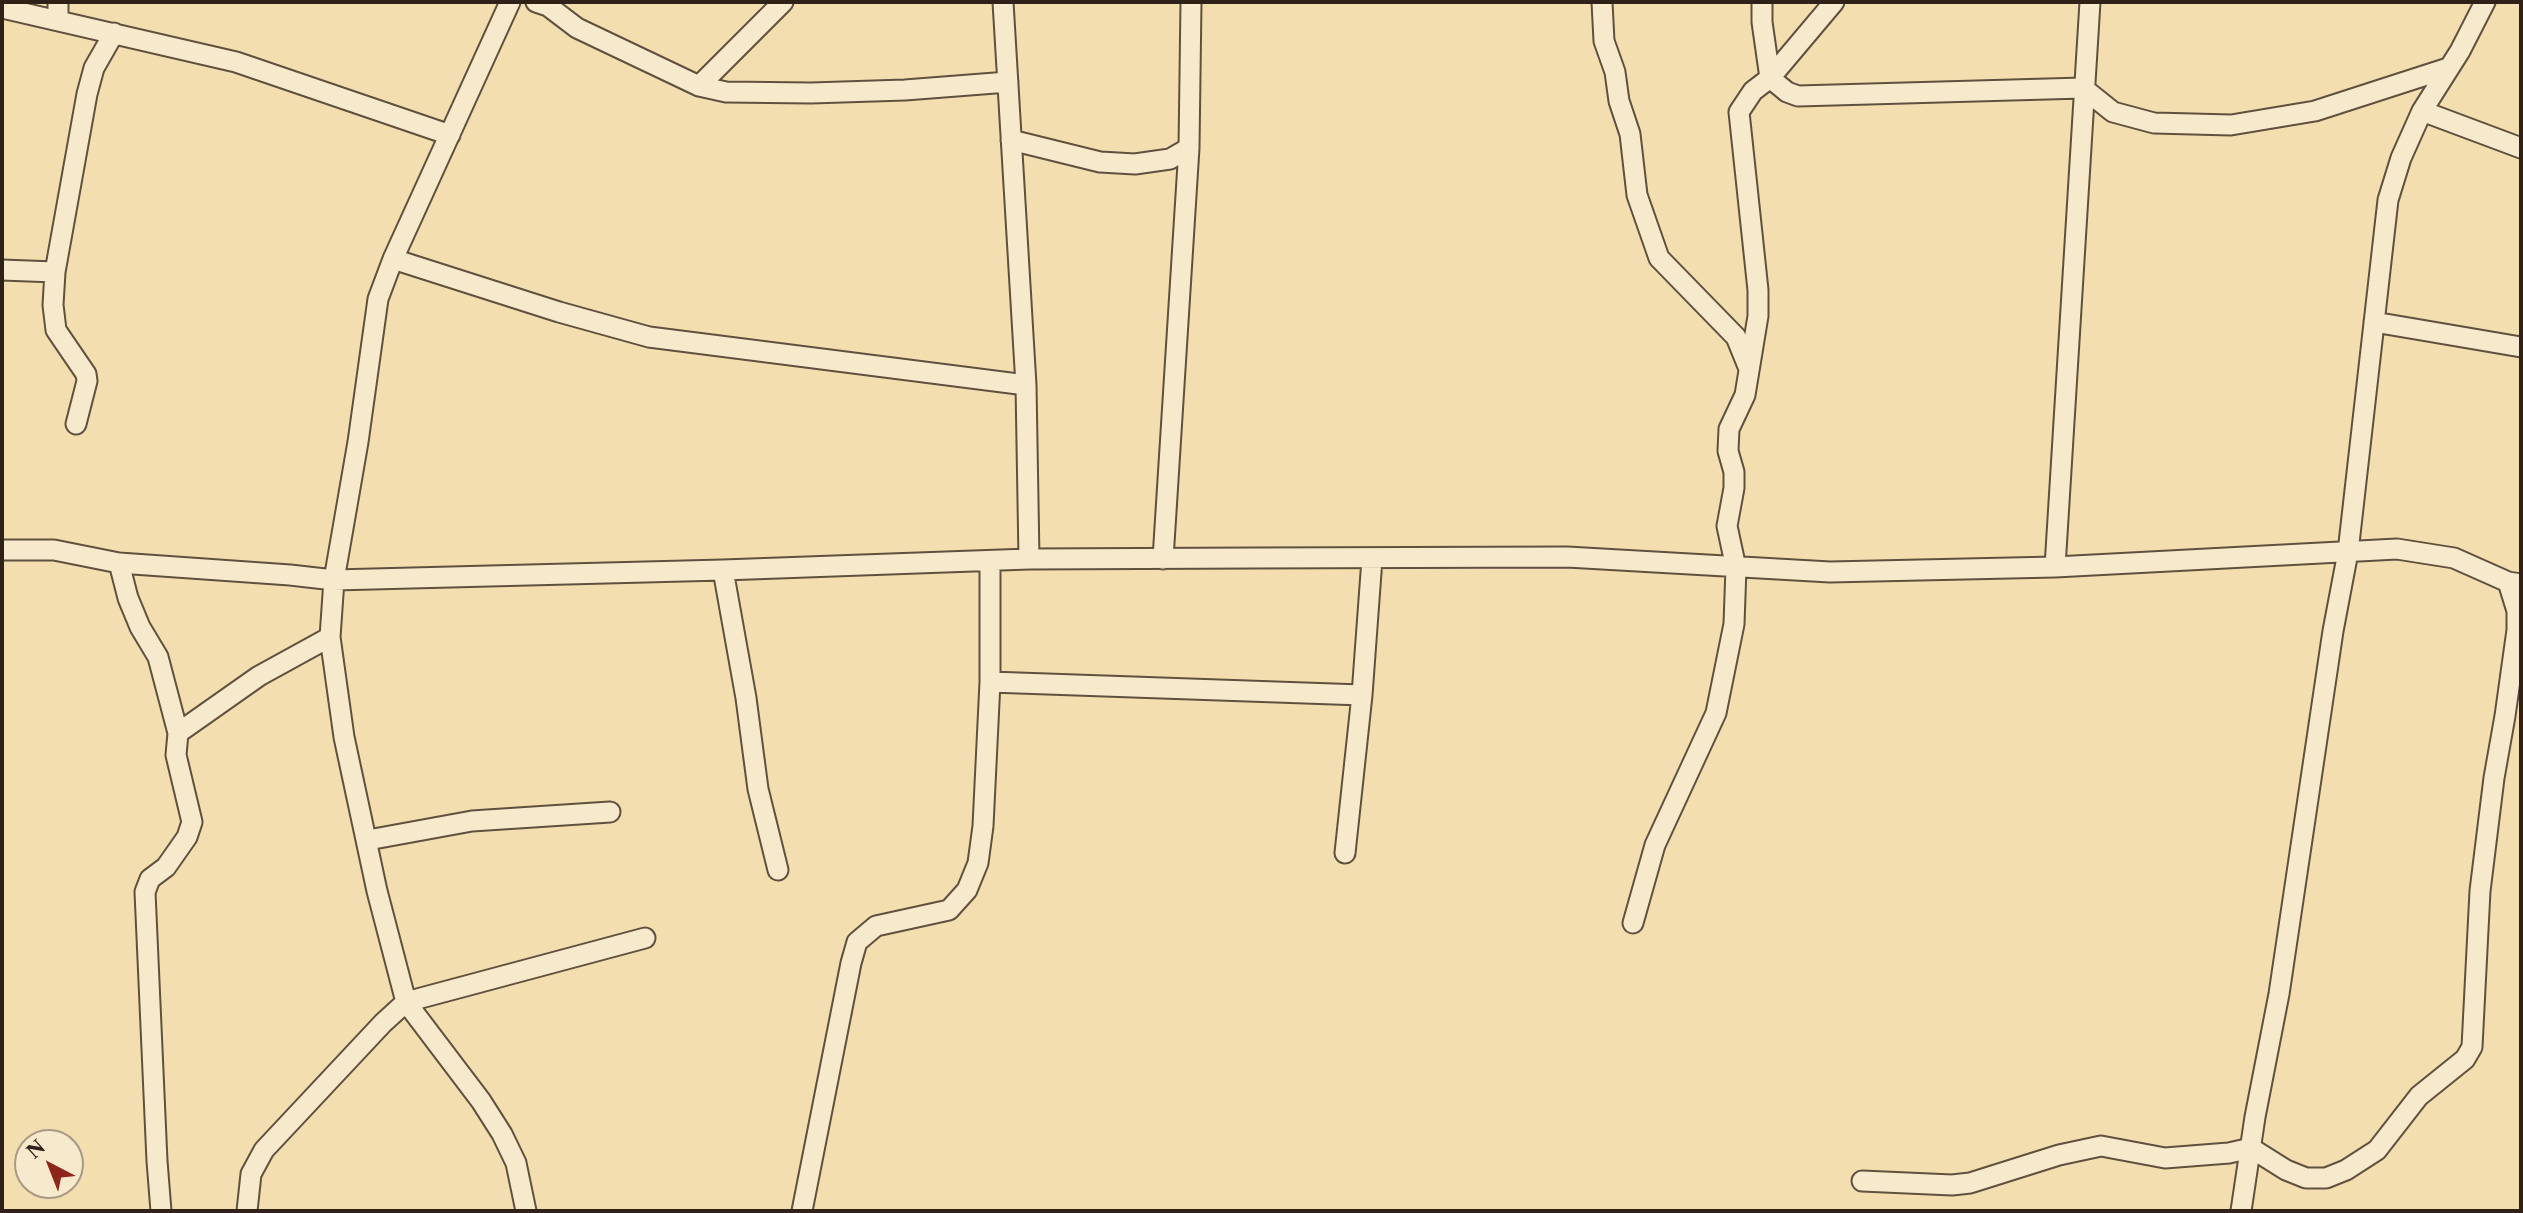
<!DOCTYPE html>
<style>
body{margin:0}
#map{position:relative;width:2523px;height:1213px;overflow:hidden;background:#f3deb0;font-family:"Libre Caslon Text",serif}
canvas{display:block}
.frame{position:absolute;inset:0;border:4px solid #2f2018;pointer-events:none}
.north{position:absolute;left:14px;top:1129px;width:70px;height:70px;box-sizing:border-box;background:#f7eacc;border:2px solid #a79984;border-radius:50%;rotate:318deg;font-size:19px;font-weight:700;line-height:28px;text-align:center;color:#2f2018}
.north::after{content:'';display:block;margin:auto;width:24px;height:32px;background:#8f2418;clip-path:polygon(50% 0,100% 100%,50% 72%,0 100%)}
</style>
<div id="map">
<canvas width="2523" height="1213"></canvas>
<div class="frame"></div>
<div class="north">N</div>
</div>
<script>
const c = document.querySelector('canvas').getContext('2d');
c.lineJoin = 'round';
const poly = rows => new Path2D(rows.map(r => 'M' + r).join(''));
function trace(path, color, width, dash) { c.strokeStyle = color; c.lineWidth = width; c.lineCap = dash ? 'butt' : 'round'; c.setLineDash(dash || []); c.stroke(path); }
const minor = poly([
 [58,2,58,20],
 [510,2,393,259,378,299,358,442,334,580,330,637,344,737,377,891,406,1002,481,1101,502,1134,516,1163,526,1211],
 [536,2,548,6,577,28,699,86,726,92,811,93,905,90,1008,82],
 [1003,2,1026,385,1029,559],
 [1602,2,1604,41,1615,72,1619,101,1630,134,1637,195,1659,258,1736,337,1749,369],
 [1762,2,1762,22,1770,78,1787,92,1798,96,2083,88,2113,112,2154,123,2231,125,2315,111,2448,68],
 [2,8,236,62,450,135],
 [699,86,783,2],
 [2422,111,2521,148],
 [1011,140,1100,162,1135,164,1170,159,1189,148],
 [393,259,559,312,649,337,1026,385],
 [2,270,55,272,53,305,56,330,86,374,87,381,76,424],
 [55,272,87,94,94,68,114,33],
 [2374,322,2521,347],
 [2,550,54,550,119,563,290,575,334,580,723,570,1029,559,1253,558,1567,557,1830,572,2055,567,2397,549,2454,558,2508,582,2521,584],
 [1163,559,1189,148,1191,2],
 [119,563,128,598,140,627,158,657,178,733,176,755,192,822,187,837,166,867,150,879,145,892,157,1161,161,1211],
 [2055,567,2090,2],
 [723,570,746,698,758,789,778,870],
 [990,682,1362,695],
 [178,733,259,676,330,637],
 [368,840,472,821,610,812],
 [1345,853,1362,695,1372,559],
 [1633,923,1655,845,1716,713,1734,624,1736,568,1727,526,1734,488,1734,472,1728,451,1729,429,1745,395,1758,316,1758,290,1739,112,1753,91,1770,78,1834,2],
 [1862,1181,1952,1185,1970,1183,2059,1155,2101,1146,2165,1158,2229,1153,2251,1148,2286,1170,2306,1178,2326,1178,2346,1170,2377,1150,2419,1096,2465,1059,2472,1047,2480,891,2494,778,2505,716,2517,630,2517,611,2508,582],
 [247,1211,251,1174,264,1150,383,1023,406,1002,645,938],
 [802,1211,851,963,857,942,876,926,949,910,967,890,978,863,983,826,990,682,990,561],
 [2241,1211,2255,1117,2279,994,2333,631,2348,552,2388,200,2401,158,2422,111,2460,51,2485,2]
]);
trace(minor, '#60503e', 23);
trace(minor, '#f7eacc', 19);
</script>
